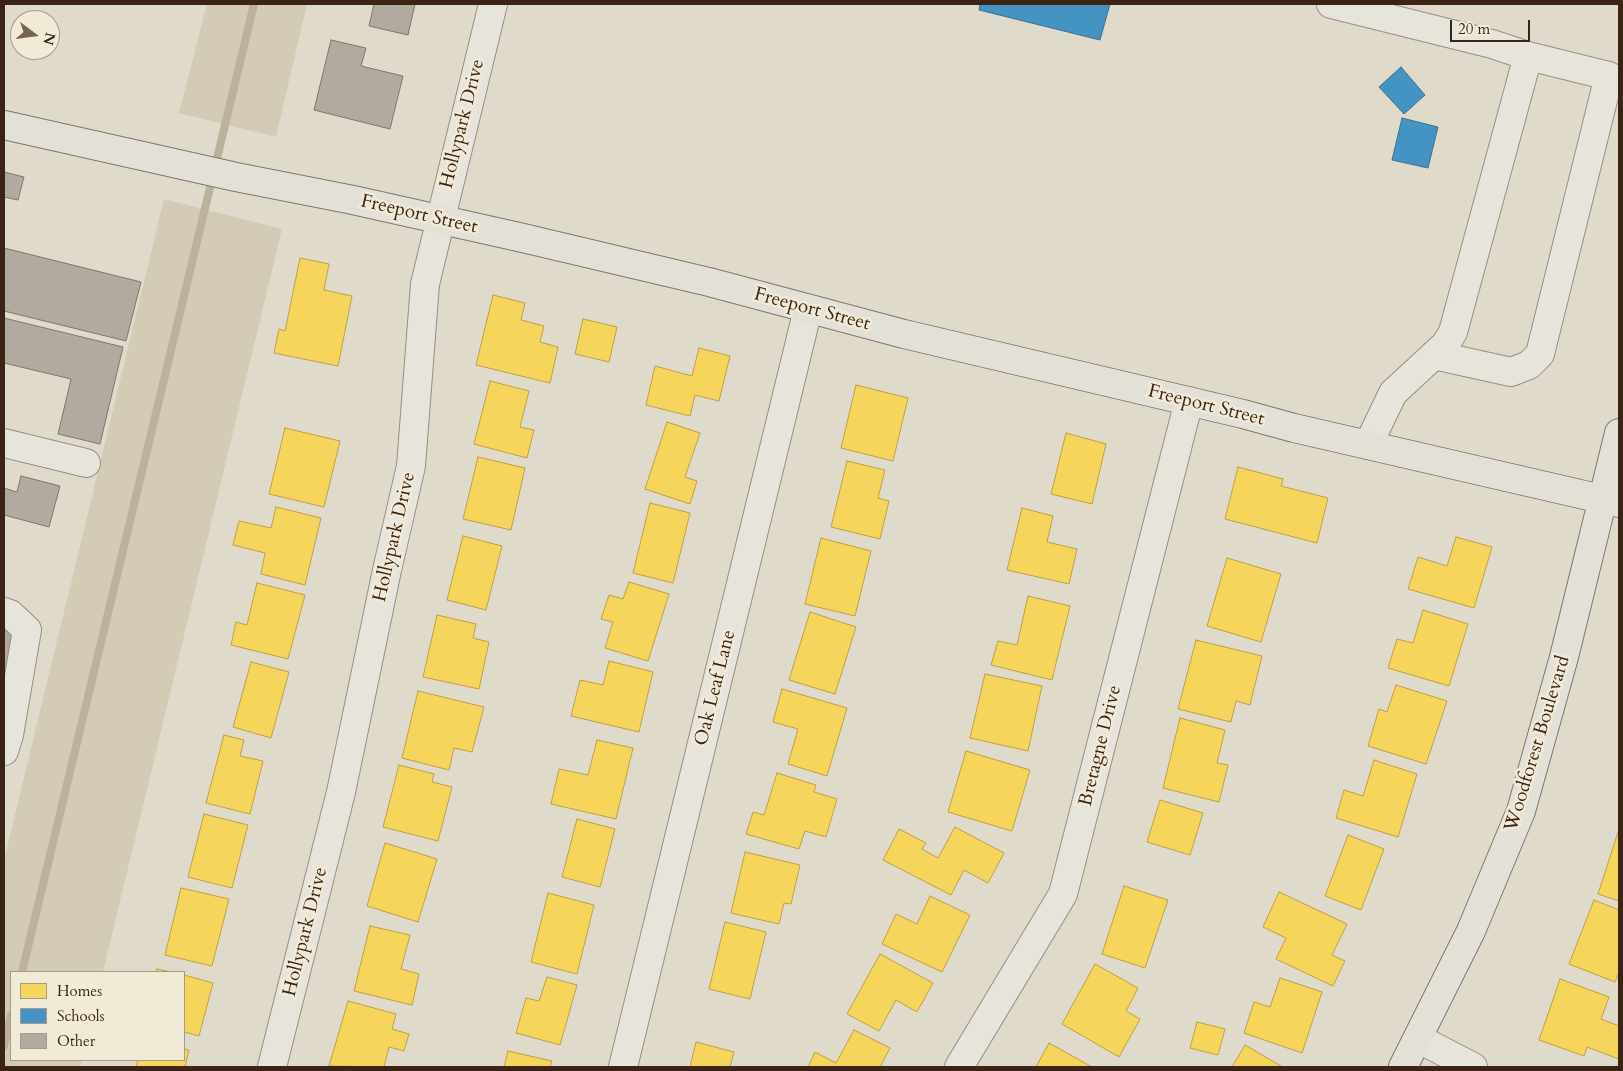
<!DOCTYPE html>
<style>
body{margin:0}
#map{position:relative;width:1623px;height:1071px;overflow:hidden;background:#e0daca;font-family:Cardo,serif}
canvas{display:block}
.frame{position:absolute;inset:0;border:5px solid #3b2315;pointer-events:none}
.legend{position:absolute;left:10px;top:971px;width:175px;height:90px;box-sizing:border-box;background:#f0ead7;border:1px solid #a89a89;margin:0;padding:6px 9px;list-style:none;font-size:15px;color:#3b2315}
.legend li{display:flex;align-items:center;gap:10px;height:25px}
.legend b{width:25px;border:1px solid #a89a89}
.north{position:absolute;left:10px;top:10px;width:50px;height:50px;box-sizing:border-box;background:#f0ead7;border:1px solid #a89a89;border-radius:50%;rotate:105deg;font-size:14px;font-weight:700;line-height:20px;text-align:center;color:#3b2315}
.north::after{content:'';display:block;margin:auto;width:18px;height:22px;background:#756354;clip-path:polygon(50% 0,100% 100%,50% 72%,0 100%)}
.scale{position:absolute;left:1450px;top:20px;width:80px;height:22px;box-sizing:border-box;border:2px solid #3b2315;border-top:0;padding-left:6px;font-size:15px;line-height:18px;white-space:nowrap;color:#3b2315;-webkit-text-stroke:4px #f0ead7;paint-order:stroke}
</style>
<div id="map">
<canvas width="1623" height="1071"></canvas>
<div class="frame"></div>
<ul class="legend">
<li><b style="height:14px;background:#f6d55c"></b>Homes</li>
<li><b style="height:14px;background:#4393c3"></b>Schools</li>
<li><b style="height:14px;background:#b0aa9f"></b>Other</li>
</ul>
<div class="north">N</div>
<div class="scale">20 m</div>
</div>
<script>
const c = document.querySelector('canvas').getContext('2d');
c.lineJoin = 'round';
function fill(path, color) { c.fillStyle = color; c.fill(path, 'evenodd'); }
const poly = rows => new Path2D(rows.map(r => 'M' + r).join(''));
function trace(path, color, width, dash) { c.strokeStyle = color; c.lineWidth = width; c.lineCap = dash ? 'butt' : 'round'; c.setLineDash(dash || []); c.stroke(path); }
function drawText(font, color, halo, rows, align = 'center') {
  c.font = font + ' Cardo,serif'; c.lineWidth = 5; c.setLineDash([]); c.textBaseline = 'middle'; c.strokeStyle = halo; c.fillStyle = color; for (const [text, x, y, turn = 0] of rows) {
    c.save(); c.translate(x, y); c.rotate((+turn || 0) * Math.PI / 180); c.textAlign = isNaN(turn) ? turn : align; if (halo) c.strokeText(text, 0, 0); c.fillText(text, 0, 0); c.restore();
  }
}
fill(poly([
 [207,4,307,4,276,137,179,113],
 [164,199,282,229,103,972,11,972,11,1060,82,1060,80,1067,4,1067,4,860]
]), '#d4cbb6');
const homes = poly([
 [300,258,329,264,324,290,352,296,338,366,274,353,279,329,285,331,300,258],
 [493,295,525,303,521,320,544,326,540,342,558,347,550,383,476,365,493,295],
 [583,319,617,327,609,362,575,354,583,319],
 [699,348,730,356,719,401,695,395,690,416,646,405,655,366,692,376,699,348],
 [490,381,529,391,520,427,534,430,527,458,474,444,490,381],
 [856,385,908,398,893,461,841,448,856,385],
 [667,422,700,433,685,477,697,481,690,504,645,489,667,422],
 [285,428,340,441,324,507,269,494,285,428],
 [1066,433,1106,444,1092,504,1051,494,1066,433],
 [478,457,525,468,511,530,463,519,478,457],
 [847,461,885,470,878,498,889,501,880,539,831,527,847,461],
 [1238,467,1283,479,1281,486,1328,498,1317,543,1225,519,1238,467],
 [650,503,690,513,673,583,633,573,650,503],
 [276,507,321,518,305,585,261,574,265,553,233,545,239,521,271,528,276,507],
 [1022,508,1053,516,1047,542,1077,549,1069,584,1007,570,1022,508],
 [463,536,502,546,486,610,447,600,463,536],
 [1456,537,1492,547,1474,608,1408,589,1418,557,1447,566,1456,537],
 [821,538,871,551,855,616,805,604,821,538],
 [1227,558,1281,574,1261,642,1207,626,1227,558],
 [629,582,669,594,648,661,605,648,613,622,601,619,609,595,623,599,629,582],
 [257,583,305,595,288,659,231,645,236,622,247,625,257,583],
 [1028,596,1070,606,1052,680,991,665,998,641,1017,645,1028,596],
 [1423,610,1468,624,1449,686,1388,668,1397,639,1413,643,1423,610],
 [810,612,856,627,835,694,789,680,810,612],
 [437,615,476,624,473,638,489,642,479,689,423,677,437,615],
 [1196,640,1262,656,1250,705,1236,701,1231,722,1178,709,1196,640],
 [609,661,653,672,639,732,571,716,580,680,603,685,609,661],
 [251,662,289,672,271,738,233,727,251,662],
 [985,674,1042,686,1028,751,970,738,985,674],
 [1396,685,1447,701,1426,764,1368,746,1379,709,1387,712,1396,685],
 [782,689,847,708,827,776,788,764,798,729,773,722,782,689],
 [418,691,484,707,472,752,454,748,449,770,402,758,418,691],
 [1180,718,1225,730,1217,763,1228,765,1219,802,1163,788,1180,718],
 [224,735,244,740,240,756,263,761,250,814,206,803,224,735],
 [597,740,633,748,616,819,551,804,559,769,588,775,597,740],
 [966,751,1030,770,1012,831,948,812,966,751],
 [1374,760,1417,774,1398,837,1336,818,1344,790,1363,796,1374,760],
 [399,765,434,774,432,782,452,787,438,841,383,827,399,765],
 [777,773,816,785,814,792,837,799,826,837,805,831,799,849,746,834,753,812,764,815,777,773],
 [1160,800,1203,813,1190,855,1147,842,1160,800],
 [204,814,248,825,232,888,188,877,204,814],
 [577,819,615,829,600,887,562,877,577,819],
 [955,827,1004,853,988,883,964,870,951,895,883,860,899,829,926,843,922,849,938,858,955,827],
 [1619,829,1619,901,1598,894,1619,829],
 [1348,835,1384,849,1361,910,1325,896,1348,835],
 [385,843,437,859,418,922,367,906,385,843],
 [745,852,800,865,791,904,784,903,779,924,731,913,745,852],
 [1124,886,1168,900,1145,968,1102,954,1124,886],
 [181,888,229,899,212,966,165,955,181,888],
 [1279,892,1347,924,1332,955,1345,961,1333,986,1276,959,1286,938,1263,927,1279,892],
 [548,893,594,905,577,974,531,962,548,893],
 [930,896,970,915,942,972,882,944,896,914,917,924,930,896],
 [1594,900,1619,910,1619,972,1615,982,1569,964,1594,900],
 [725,922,766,932,750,999,709,989,725,922],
 [370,926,410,935,401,969,419,974,412,1005,354,991,370,926],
 [880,954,933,983,917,1012,896,1000,879,1031,847,1014,880,954],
 [1095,964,1138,988,1126,1011,1140,1019,1119,1057,1062,1024,1095,964],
 [157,969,171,972,156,972,157,969],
 [184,975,213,983,199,1036,184,1032,184,975],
 [547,977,577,985,560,1045,516,1033,526,998,539,1001,547,977],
 [1280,978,1322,992,1302,1053,1244,1033,1254,1002,1270,1007,1280,978],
 [1560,979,1609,997,1601,1019,1619,1026,1619,1059,1587,1047,1584,1056,1539,1040,1560,979],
 [348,1001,396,1014,392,1029,409,1034,404,1051,389,1047,384,1067,329,1066,348,1001],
 [1197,1022,1225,1029,1218,1055,1190,1048,1197,1022],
 [854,1030,890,1048,880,1067,808,1067,815,1052,836,1063,854,1030],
 [696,1042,734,1052,730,1067,690,1067,696,1042],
 [1049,1043,1092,1067,1036,1067,1049,1043],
 [1245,1045,1281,1066,1280,1067,1232,1067,1245,1045],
 [184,1049,189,1050,185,1067,136,1067,138,1060,184,1060,184,1049],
 [508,1051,552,1061,550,1067,504,1067,508,1051]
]);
fill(homes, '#f6d55c');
trace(homes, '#bea047', 1);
const schools = poly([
 [980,4,1110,4,1100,40,979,10,980,4],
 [1401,67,1425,95,1404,114,1379,87,1401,67],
 [1402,118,1438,127,1428,168,1392,160,1402,118]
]);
fill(schools, '#4393c3');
trace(schools, '#41718f', 1);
trace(poly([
 [22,972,254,4],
 [4,1046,11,1015]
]), '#bcb19b', 8);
const building = poly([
 [374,4,415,4,408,35,369,26,374,4],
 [331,40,366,48,361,66,403,76,390,129,314,110,331,40],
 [4,172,24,177,18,200,4,197,4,172],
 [4,248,141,282,126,341,4,311,4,248],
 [4,318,123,347,100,444,58,434,71,379,4,363,4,318],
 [21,476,60,486,49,527,4,515,4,488,17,492,21,476],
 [4,630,18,633,4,690,4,630]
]);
fill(building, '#b0aa9f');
trace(building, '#7f776d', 1);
const minor = poly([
 [1331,4,1492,44,1528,56,1453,332,1446,344,1393,393,1368,445],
 [1434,355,1511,372,1529,365,1540,354,1609,76,1528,56],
 [4,443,86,463],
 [4,612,10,614,27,630,9,735,4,751],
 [1419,1039,1473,1067],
 [272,1067,341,792,387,570,411,466,425,284,493,4],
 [623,1067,808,309],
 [959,1067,1063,894,1189,401]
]);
const major = poly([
 [4,125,236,177,353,200,523,238,709,282,904,334,1243,414,1294,428,1619,503],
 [1403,1067,1471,931,1521,811,1564,657,1619,433]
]);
trace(minor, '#969085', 30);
trace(major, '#7f776d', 30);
trace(minor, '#e7e4dc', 28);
trace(major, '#e3e0d7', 28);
drawText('19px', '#3b2315', '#f0ead7', [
 ["Hollypark Drive",463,124,-76],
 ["Freeport Street",419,215,13],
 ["Freeport Street",812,310,15],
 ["Freeport Street",1206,406,14],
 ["Hollypark Drive",395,537,-77],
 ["Oak Leaf Lane",716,688,-76],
 ["Woodforest Boulevard",1538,744,-73],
 ["Bretagne Drive",1101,746,-76],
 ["Hollypark Drive",306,932,-76]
]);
</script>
